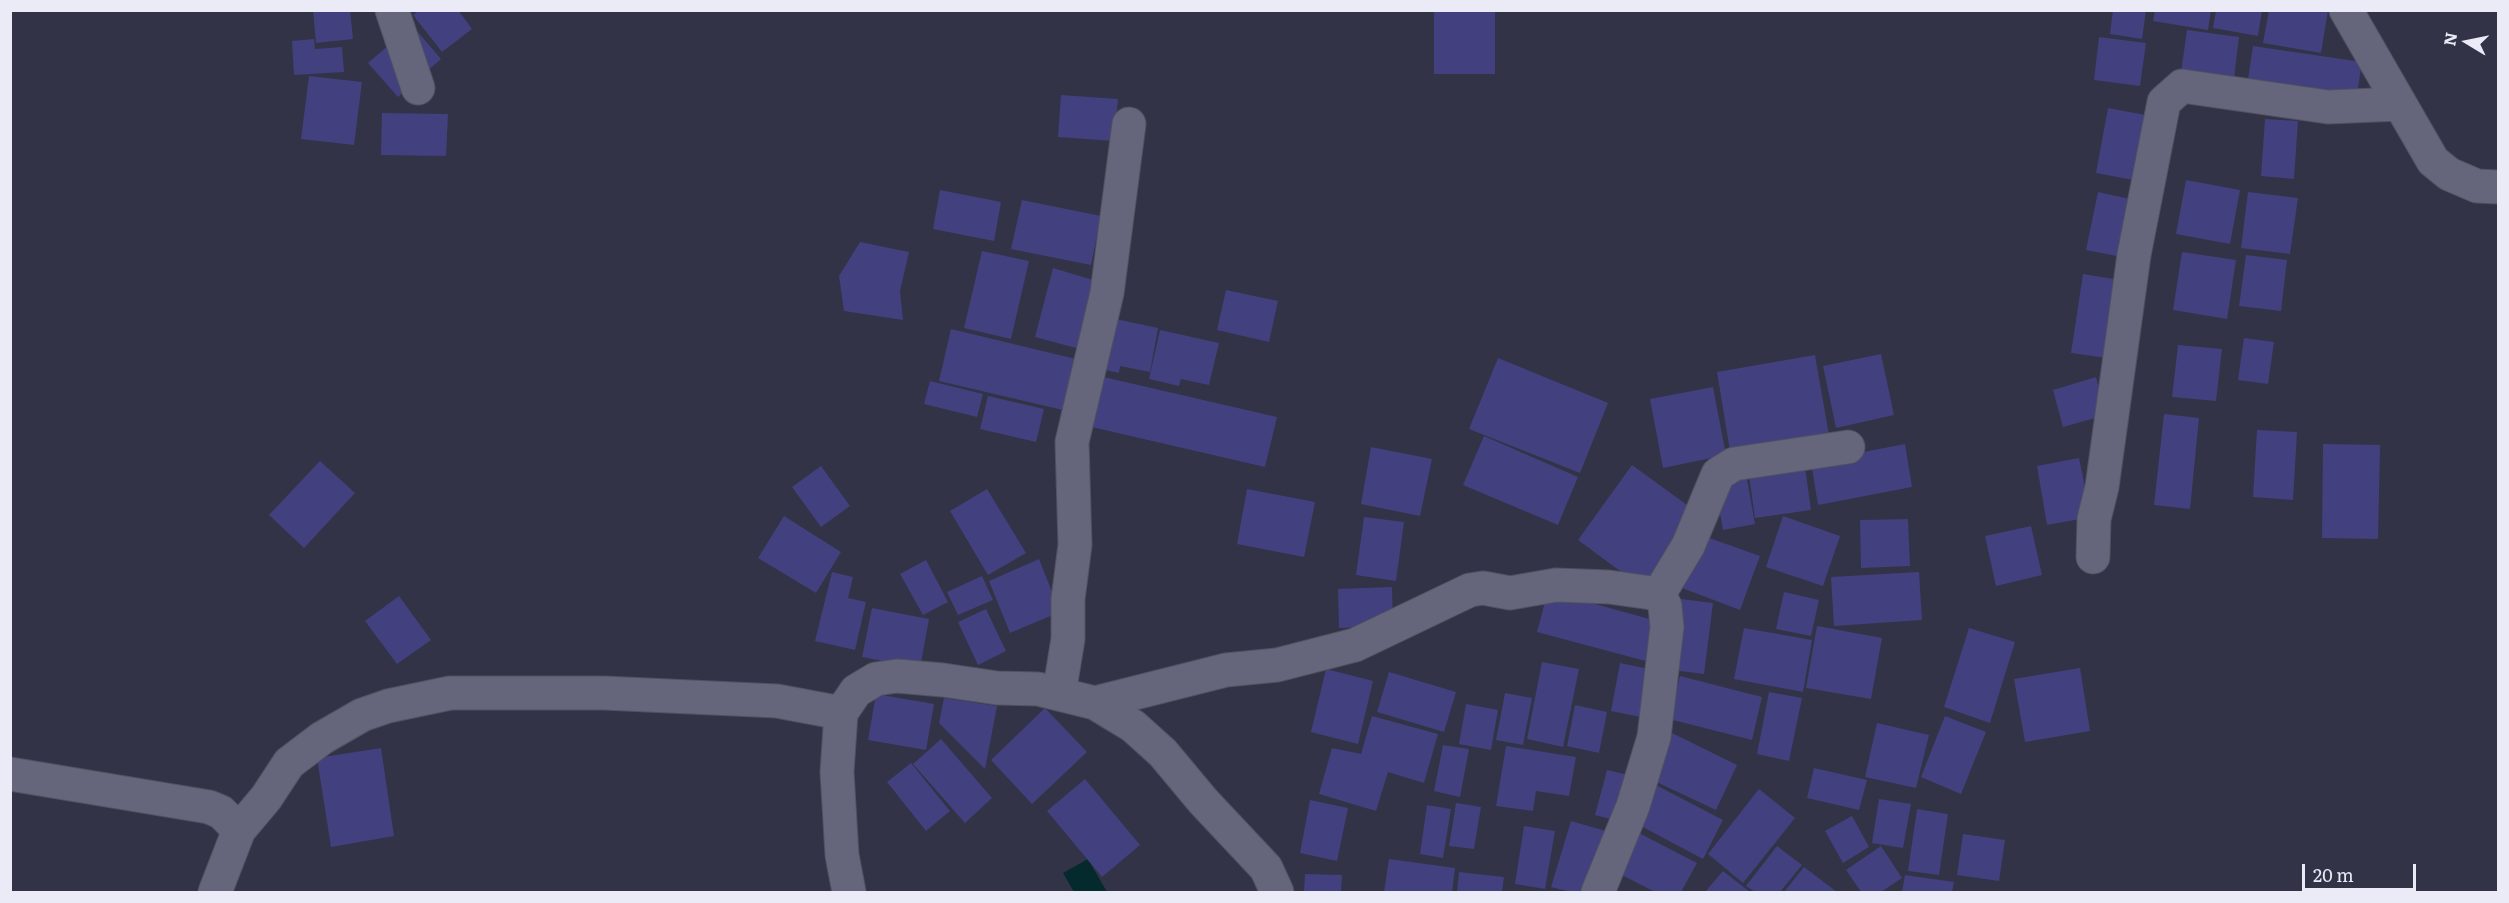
<!DOCTYPE html>
<style>
body{margin:0}
#map{position:relative;width:2509px;height:903px;overflow:hidden;background:#323346;font-family:Literata,serif}
canvas{display:block}
.frame{position:absolute;inset:0;border:12px solid #eaebf7;pointer-events:none}
.north{position:absolute;left:2437px;top:12px;width:60px;height:60px;-webkit-text-stroke:4px #323346;paint-order:stroke;rotate:280deg;font-size:16px;font-weight:700;line-height:24px;text-align:center;color:#eaebf7}
.north::after{content:'';display:block;margin:auto;width:21px;height:27px;background:#eaebf7;clip-path:polygon(50% 0,100% 100%,50% 72%,0 100%)}
.scale{position:absolute;left:2302px;top:864px;width:114px;height:27px;box-sizing:border-box;border:3px solid #eaebf7;border-top:0;padding-left:8px;font-size:18px;line-height:21px;white-space:nowrap;color:#eaebf7;-webkit-text-stroke:4px #323346;paint-order:stroke}
</style>
<div id="map">
<canvas width="2509" height="903"></canvas>
<div class="frame"></div>
<div class="north">N</div>
<div class="scale">20 m</div>
</div>
<script>
const c = document.querySelector('canvas').getContext('2d');
c.lineJoin = 'round';
function fill(path, color) { c.fillStyle = color; c.fill(path, 'evenodd'); }
const poly = rows => new Path2D(rows.map(r => 'M' + r).join(''));
function trace(path, color, width, dash) { c.strokeStyle = color; c.lineWidth = width; c.lineCap = dash ? 'butt' : 'round'; c.setLineDash(dash || []); c.stroke(path); }
fill(poly([
 [1088,859,1107,892,1074,892,1063,873]
]), '#042a2e');
fill(poly([
 [313,10,350,10,353,39,316,43],
 [419,10,458,10,472,29,442,52,413,15],
 [1434,10,1495,10,1495,74,1434,74],
 [2113,10,2146,10,2142,39,2110,34],
 [2155,10,2211,10,2208,30,2153,21],
 [2216,10,2262,10,2258,36,2213,28],
 [2269,10,2328,10,2321,53,2263,43],
 [412,25,441,59,398,97,368,63],
 [2187,30,2239,37,2233,87,2180,79],
 [2099,37,2146,43,2140,86,2094,80],
 [314,39,315,49,342,47,344,72,294,75,292,41],
 [2253,46,2362,62,2356,101,2247,86],
 [309,76,362,82,354,145,301,139],
 [1061,95,1118,99,1114,141,1058,137],
 [2108,108,2156,117,2144,182,2096,173],
 [382,113,448,114,446,156,381,155],
 [2265,119,2298,121,2294,179,2261,176],
 [2186,180,2240,190,2230,244,2176,234],
 [940,190,1001,202,994,241,933,229],
 [2098,192,2144,202,2132,259,2086,250],
 [2248,192,2298,198,2290,254,2241,248],
 [1022,200,1101,216,1091,265,1011,249],
 [860,242,909,252,900,291,903,320,844,311,839,276],
 [982,251,1029,261,1011,339,964,328],
 [2182,252,2236,260,2227,319,2173,310],
 [2246,255,2287,260,2281,311,2239,306],
 [1053,268,1103,283,1091,352,1035,337],
 [2083,274,2126,281,2114,359,2071,353],
 [1226,290,1278,301,1269,342,1217,330],
 [1106,317,1158,328,1150,372,1120,366,1119,373,1096,368],
 [951,329,1080,360,1067,411,939,381],
 [1160,330,1219,343,1209,385,1181,379,1179,386,1149,379],
 [2244,338,2274,342,2268,384,2238,380],
 [2178,345,2222,349,2216,401,2172,397],
 [1881,354,1894,415,1836,428,1823,366],
 [1815,355,1830,441,1731,457,1717,372],
 [1498,358,1608,403,1580,473,1469,429],
 [1095,375,1277,417,1265,467,1083,425],
 [2096,377,2106,415,2063,427,2053,390],
 [930,381,983,394,977,417,924,404],
 [1713,387,1726,455,1663,468,1650,399],
 [988,396,1044,409,1036,442,980,429],
 [2164,414,2199,418,2190,509,2154,505],
 [2257,430,2297,432,2293,500,2253,497],
 [1484,436,1578,477,1558,525,1463,485],
 [1905,444,1912,487,1818,505,1811,462],
 [2323,444,2380,445,2378,539,2322,538],
 [1371,447,1432,459,1420,516,1361,504],
 [2079,458,2091,517,2047,525,2037,466],
 [1804,460,1811,510,1755,518,1748,468],
 [320,461,355,493,304,548,269,515],
 [1632,465,1698,513,1643,588,1578,540],
 [821,466,850,506,821,527,792,487],
 [1747,479,1755,524,1723,530,1715,484],
 [987,489,1026,553,988,575,950,511],
 [1247,489,1315,502,1304,557,1237,544],
 [784,516,841,552,816,593,758,558],
 [1783,516,1840,536,1823,586,1766,567],
 [1364,517,1404,522,1396,581,1356,575],
 [1908,519,1910,566,1861,568,1860,520],
 [2031,526,2042,575,1996,586,1985,536],
 [1701,535,1760,556,1740,610,1682,588],
 [1039,559,1060,612,1010,633,989,581],
 [926,560,948,602,923,615,900,574],
 [832,572,853,577,848,598,866,602,855,650,815,641],
 [1919,572,1922,620,1834,626,1831,577],
 [982,576,993,600,958,615,947,592],
 [1392,587,1393,626,1339,628,1338,589],
 [1548,591,1664,623,1653,663,1537,632],
 [1784,592,1819,600,1811,636,1776,629],
 [399,596,431,640,397,664,365,621],
 [1673,598,1713,603,1704,674,1664,669],
 [872,608,929,619,920,668,862,657],
 [986,609,1006,651,978,665,958,622],
 [1817,626,1882,638,1871,699,1806,688],
 [1744,628,1812,640,1803,692,1734,679],
 [1969,628,2015,642,1990,723,1944,707],
 [1542,662,1579,669,1563,747,1527,739],
 [1620,663,1659,671,1650,719,1611,711],
 [2080,668,2090,731,2025,742,2014,679],
 [1326,669,1373,681,1358,744,1311,732],
 [1389,672,1456,692,1444,732,1377,712],
 [1680,676,1762,697,1752,740,1669,719],
 [1769,692,1802,698,1789,761,1757,754],
 [1505,693,1532,698,1523,745,1496,740],
 [876,694,934,704,926,750,868,740],
 [944,698,997,706,985,769,939,723],
 [1466,704,1498,710,1491,750,1459,744],
 [1575,705,1607,712,1599,753,1567,746],
 [1045,708,1087,752,1032,804,991,760],
 [1372,716,1438,734,1424,783,1388,772,1376,811,1319,794,1332,748,1361,754],
 [1945,716,1986,732,1961,794,1921,777],
 [1877,723,1929,735,1916,788,1865,777],
 [1670,732,1737,765,1716,810,1648,778],
 [941,739,992,798,965,823,913,764],
 [1443,745,1469,749,1460,797,1434,791],
 [1506,746,1576,757,1569,796,1536,791,1533,811,1496,806],
 [381,748,394,836,331,847,317,758],
 [911,763,950,811,926,831,887,782],
 [1814,768,1867,780,1859,810,1807,798],
 [1607,770,1633,776,1622,822,1595,815],
 [1085,779,1140,845,1102,877,1047,811],
 [1656,785,1723,820,1703,859,1637,824],
 [1759,789,1795,818,1743,883,1708,854],
 [1879,799,1911,804,1903,848,1872,843],
 [1310,800,1348,808,1337,861,1300,853],
 [1456,803,1481,807,1474,849,1449,846],
 [1427,805,1451,809,1443,858,1420,854],
 [1917,809,1948,814,1939,875,1908,871],
 [1852,816,1869,847,1843,863,1825,831],
 [1571,821,1613,833,1595,892,1571,892,1551,887],
 [1524,826,1555,831,1545,889,1515,884],
 [1635,831,1697,863,1681,892,1655,892,1614,871],
 [1963,834,2005,840,1999,881,1957,875],
 [1777,846,1802,865,1780,892,1755,892,1746,886],
 [1881,846,1902,878,1881,892,1861,892,1846,870],
 [1389,859,1455,868,1452,892,1384,892],
 [1804,867,1837,892,1784,892],
 [1723,871,1750,892,1705,892],
 [1459,872,1504,877,1502,892,1457,892],
 [1305,874,1342,875,1341,892,1304,892],
 [1905,875,1954,882,1952,892,1902,892]
]), '#42407f');
const minor = poly([
 [392,10,418,88],
 [2346,10,2433,161,2449,174,2477,186,2498,187],
 [2093,557,2094,519,2102,487,2134,255,2164,102,2182,86,2328,107,2399,104],
 [1659,594,1688,546,1718,474,1734,464,1848,447],
 [1059,694,1068,639,1068,599,1075,545,1072,442,1107,293,1129,124],
 [1095,703,1133,726,1163,753,1203,801,1266,868,1277,892],
 [10,774,209,807,221,812,239,830,215,892],
 [239,830,266,798,289,763,322,738,362,715,388,706,450,693,604,693,777,701,841,713],
 [849,892,842,855,837,772,841,713,856,691,876,679,897,676,943,680,997,688,1038,689,1095,703,1226,670,1277,665,1355,645,1470,590,1483,588,1510,593,1556,585,1609,587,1659,594,1665,606,1667,627,1654,737,1633,806,1598,892]
]);
trace(minor, '#505161', 35);
trace(minor, '#65667b', 33);
</script>
